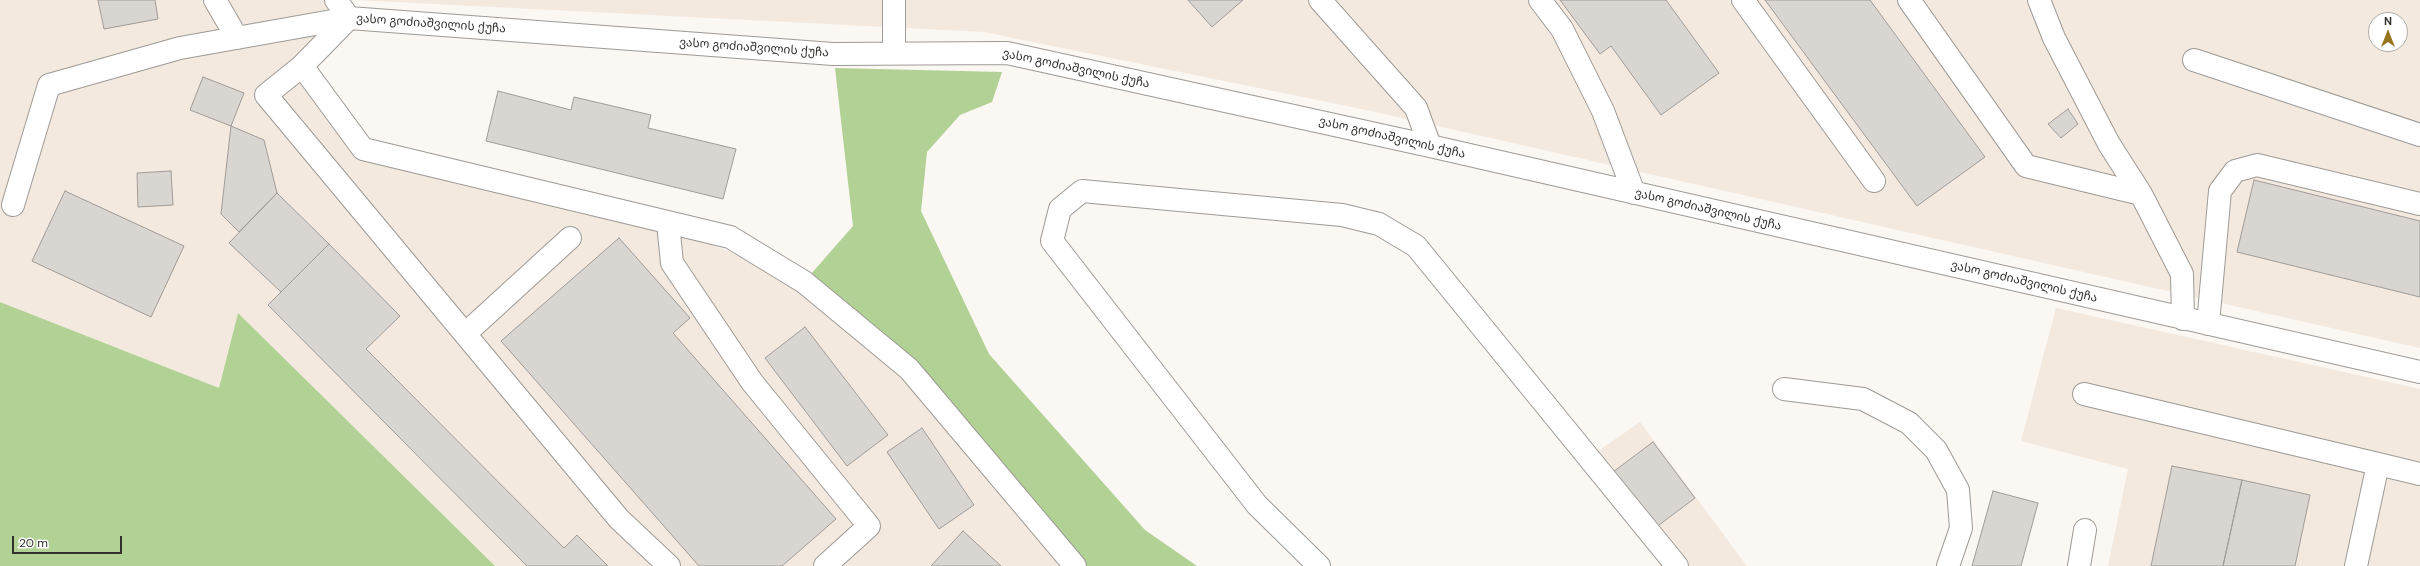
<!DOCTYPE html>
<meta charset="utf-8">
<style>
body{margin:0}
#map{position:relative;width:2420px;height:566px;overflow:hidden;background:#fbf7f3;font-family:"DM Sans",sans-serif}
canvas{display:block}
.north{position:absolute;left:2368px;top:12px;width:40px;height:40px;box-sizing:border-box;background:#fff;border:1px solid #adadac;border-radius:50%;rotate:0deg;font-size:11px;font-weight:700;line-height:16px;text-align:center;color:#32312f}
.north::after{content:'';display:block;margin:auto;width:14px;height:18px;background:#98751e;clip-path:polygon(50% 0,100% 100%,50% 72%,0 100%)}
.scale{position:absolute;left:12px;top:536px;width:110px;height:18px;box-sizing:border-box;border:2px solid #32312f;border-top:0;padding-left:5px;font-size:12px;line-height:14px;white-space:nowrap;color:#32312f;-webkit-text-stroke:3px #fff;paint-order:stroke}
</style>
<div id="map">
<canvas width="2420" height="566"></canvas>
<div class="north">N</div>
<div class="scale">20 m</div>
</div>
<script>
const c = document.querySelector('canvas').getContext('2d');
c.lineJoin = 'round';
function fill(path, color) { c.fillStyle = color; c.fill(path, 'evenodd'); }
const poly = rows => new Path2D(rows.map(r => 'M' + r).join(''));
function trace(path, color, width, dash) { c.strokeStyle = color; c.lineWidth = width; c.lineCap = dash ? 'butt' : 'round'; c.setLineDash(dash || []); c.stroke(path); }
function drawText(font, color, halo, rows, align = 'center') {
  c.font = font + ' "DM Sans","Noto Sans Georgian",sans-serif'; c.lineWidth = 3; c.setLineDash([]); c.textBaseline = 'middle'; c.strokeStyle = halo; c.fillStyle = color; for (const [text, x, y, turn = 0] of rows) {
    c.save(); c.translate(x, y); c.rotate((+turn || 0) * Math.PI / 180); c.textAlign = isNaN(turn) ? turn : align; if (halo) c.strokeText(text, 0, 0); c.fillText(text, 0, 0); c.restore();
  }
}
fill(poly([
 [0,0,336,0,302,66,363,149,672,228,804,282,909,369,1075,566,495,566,238,313,219,388,0,302],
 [356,0,2420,0,2420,348,1371,111,984,32],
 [2376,20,2400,20,2400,44,2376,44],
 [2056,308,2420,389,2420,566,2108,566,2128,469,2021,441],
 [1640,422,1747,566,1658,566,1669,557,1588,458]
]), '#f3e9df');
fill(poly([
 [835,68,1002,72,992,102,960,115,927,152,921,211,989,354,1145,530,1197,566,1075,566,909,369,804,282,853,226],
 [0,302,219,388,238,313,495,566,0,566]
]), '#b1d294');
const building = poly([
 [98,0,155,0,158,19,104,29,98,0],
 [1188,0,1243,0,1212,27,1188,0],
 [1560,0,1666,0,1719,73,1661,115,1611,46,1600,54,1560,0],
 [1765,0,1870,0,1985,157,1917,206,1765,0],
 [203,77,244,93,231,126,190,110,203,77],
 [498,91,571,110,574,97,651,115,648,128,736,149,723,199,486,141,498,91],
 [2068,109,2078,124,2061,138,2048,124,2068,109],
 [231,126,264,140,277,193,239,232,221,214,231,126],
 [171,171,173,205,138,207,137,173,171,171],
 [2254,180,2420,221,2420,297,2237,252,2254,180],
 [65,191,184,246,151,317,32,261,65,191],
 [277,193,329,244,281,292,229,243,277,193],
 [619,238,690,318,673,333,836,519,782,566,699,566,501,341,619,238],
 [329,244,400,316,366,349,564,548,577,535,608,566,527,566,268,305,329,244],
 [805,327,888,435,847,466,765,358,805,327],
 [922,428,974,505,939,529,887,452,922,428],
 [1653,442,1695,498,1651,531,1609,475,1653,442],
 [2172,466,2242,480,2223,566,2151,566,2172,466],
 [2242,480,2310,495,2295,566,2223,566,2242,480],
 [1993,491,2038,503,2021,566,1972,566,1993,491],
 [963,531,1001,566,931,566,963,531]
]);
fill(building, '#d9d5d1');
trace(building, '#a09c99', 1);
const minor = poly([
 [215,0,237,38],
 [336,0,349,18],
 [894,0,894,52],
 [1320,0,1416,108,1430,146],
 [1540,0,1562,29,1603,111,1634,193],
 [1743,0,1874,181],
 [1909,0,2026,166,2141,194],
 [2039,0,2054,38,2109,144,2141,194,2182,274,2183,319],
 [349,18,302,66,266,95,619,519,669,566],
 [2194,60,2420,135],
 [302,66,363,149,730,237,804,282,909,369,1075,566],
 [13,205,49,85,180,48,349,18,833,54,1007,53,1430,146,2420,372],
 [668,223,672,263,752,382,869,526,825,566],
 [2208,324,2220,191,2235,171,2257,165,2420,204],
 [465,334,570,238],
 [1784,389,1863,399,1909,423,1936,450,1958,490,1961,528,1948,566],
 [2084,394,2378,464],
 [1319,566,1257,505,1052,241,1060,209,1082,191,1342,215,1379,224,1416,246,1677,566],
 [2079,566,2085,530],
 [2356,566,2378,464,2420,474]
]);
trace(minor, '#9e9a96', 24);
trace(minor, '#fff', 22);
drawText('12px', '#32312f', '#fff', [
 ["ვასო გოძიაშვილის ქუჩა",431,24,4],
 ["ვასო გოძიაშვილის ქუჩა",754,48,4],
 ["ვასო გოძიაშვილის ქუჩა",1076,69,12],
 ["ვასო გოძიაშვილის ქუჩა",1392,138,13],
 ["ვასო გოძიაშვილის ქუჩა",1708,210,13],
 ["ვასო გოძიაშვილის ქუჩა",2024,282,13]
]);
</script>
